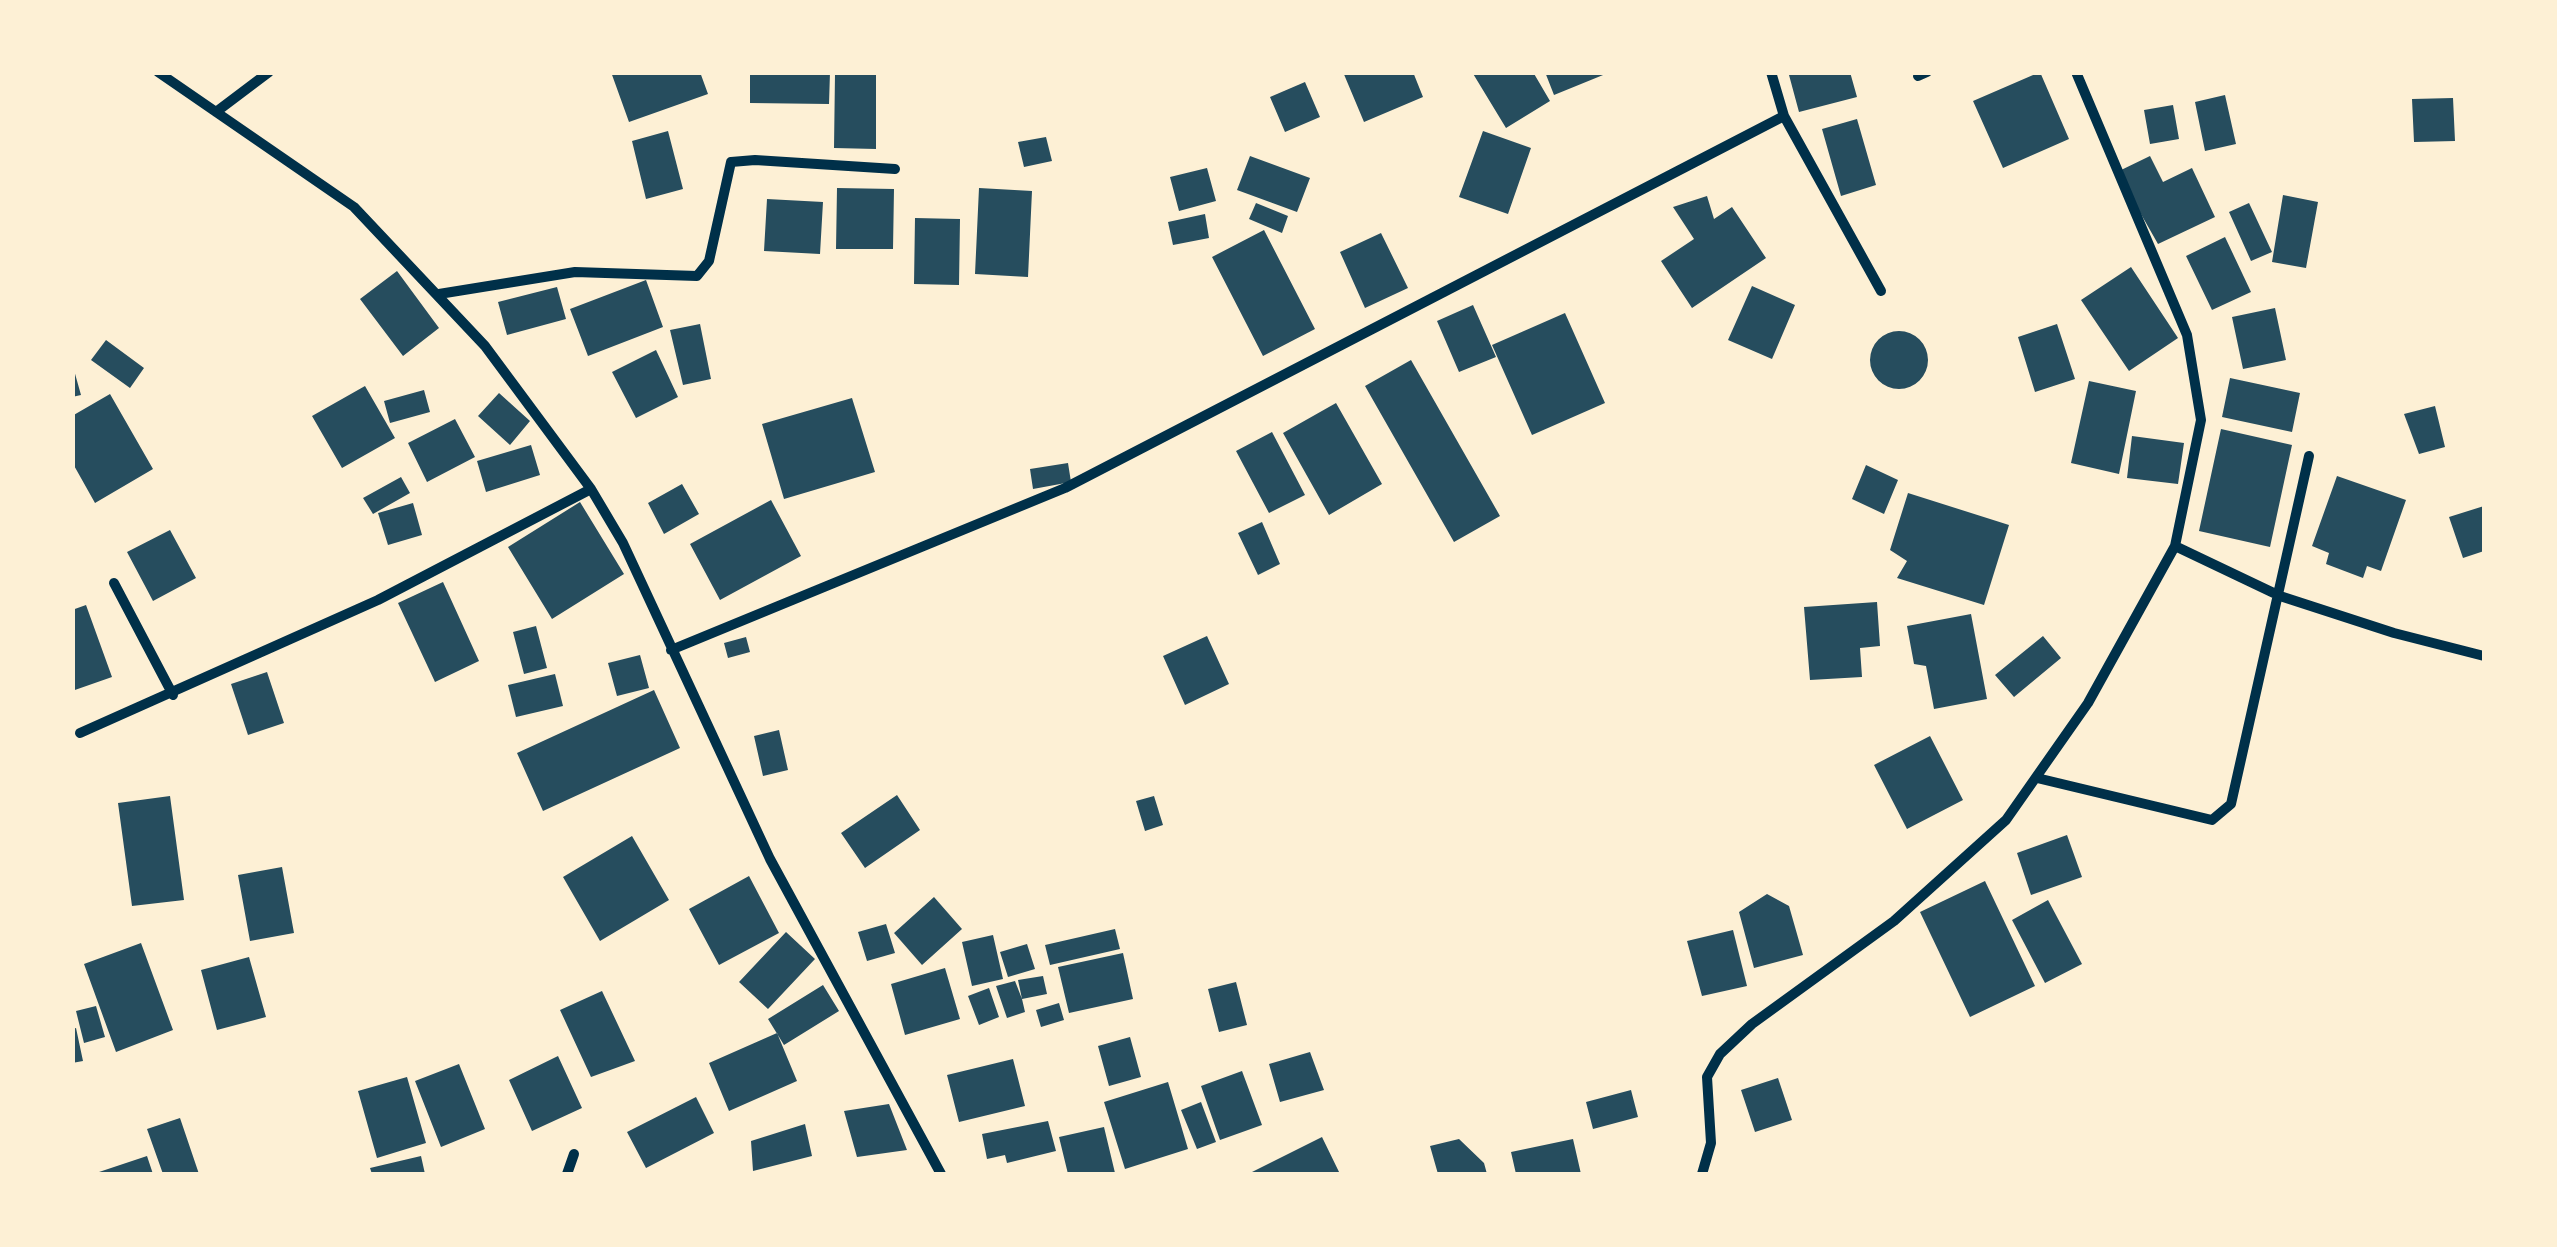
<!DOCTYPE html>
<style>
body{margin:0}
#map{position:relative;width:2557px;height:1247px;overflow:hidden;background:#fdf0d5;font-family:Karla,sans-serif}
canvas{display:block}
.frame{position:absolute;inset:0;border:75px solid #fdf0d5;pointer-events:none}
</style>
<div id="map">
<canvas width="2557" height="1247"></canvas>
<div class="frame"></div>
</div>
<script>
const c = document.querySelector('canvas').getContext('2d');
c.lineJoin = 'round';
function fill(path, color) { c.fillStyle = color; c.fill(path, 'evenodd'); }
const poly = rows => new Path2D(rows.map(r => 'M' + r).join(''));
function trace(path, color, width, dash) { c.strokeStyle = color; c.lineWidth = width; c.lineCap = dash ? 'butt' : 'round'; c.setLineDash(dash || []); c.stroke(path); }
fill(poly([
 [611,72,700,72,708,94,629,122],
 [750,72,830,72,829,104,750,103],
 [1343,72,1413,72,1423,97,1364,122],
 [1472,72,1533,72,1550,101,1506,128],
 [1545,72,1608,72,1608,73,1554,95],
 [1800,72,1850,72,1857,97,1799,112,1789,75],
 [2040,72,2069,139,2003,168,1973,101],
 [835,74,876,74,876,149,834,148],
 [1305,82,1320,117,1285,132,1270,97],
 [2225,95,2236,144,2205,151,2195,102],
 [2453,98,2455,141,2414,142,2412,99],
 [2173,105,2179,139,2150,144,2144,110],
 [1857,119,1876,185,1841,196,1822,129],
 [668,131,683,189,646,199,632,141],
 [1483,131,1531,148,1508,214,1459,197],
 [1046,137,1052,161,1024,167,1018,142],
 [1250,156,1310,178,1297,212,1237,190],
 [2150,156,2163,182,2192,168,2215,217,2158,244,2117,172],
 [1207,168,1216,201,1179,211,1170,177],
 [837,188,894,189,893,249,836,249],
 [979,188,1032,191,1028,277,975,274],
 [2283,195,2318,202,2306,268,2272,262],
 [1707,196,1714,219,1732,207,1766,258,1692,308,1661,261,1694,239,1673,207],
 [767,199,823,202,820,254,764,251],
 [1256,203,1288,216,1282,233,1249,219],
 [2249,203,2272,252,2251,261,2229,212],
 [1205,214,1209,238,1173,245,1168,222],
 [915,218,960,219,959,285,914,284],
 [1264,230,1315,329,1263,356,1212,257],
 [1381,233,1408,288,1365,308,1340,252],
 [2225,237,2251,292,2212,310,2186,256],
 [2131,267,2178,338,2129,371,2081,300],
 [397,271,439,328,403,356,360,299],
 [646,280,663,327,588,356,570,309],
 [1752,286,1795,305,1772,359,1728,340],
 [557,287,566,319,507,335,498,302],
 [1473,305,1496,357,1459,372,1437,321],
 [2275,308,2286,360,2243,369,2232,317],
 [1565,313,1605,403,1532,435,1492,345],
 [700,324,711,379,683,385,670,330],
 [2057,324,2075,379,2035,392,2018,337],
 '1870 360a29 29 0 1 1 58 0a29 29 0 1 1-58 0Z',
 [106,340,144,368,130,388,91,360],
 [656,350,678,397,636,418,612,372],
 [1411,360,1500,516,1454,542,1365,386],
 [72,363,81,395,72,397],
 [2230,378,2300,393,2292,432,2222,417],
 [2089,381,2136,391,2119,474,2071,463],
 [365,386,395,438,342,468,312,416],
 [424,390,430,412,390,423,384,401],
 [499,393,530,421,510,445,478,416],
 [110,394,153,469,95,503,72,462,72,416],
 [852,398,875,472,784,499,762,424],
 [1336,403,1382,484,1329,515,1283,433],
 [2435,406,2445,447,2419,454,2404,414],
 [455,419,475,457,427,482,408,443],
 [2221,429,2292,445,2270,547,2199,531],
 [1272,432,1305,495,1269,513,1236,451],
 [2132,436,2184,443,2178,484,2127,478],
 [531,445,540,475,486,492,477,461],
 [1068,463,1071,482,1033,489,1030,469],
 [1866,465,1898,480,1884,514,1852,499],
 [2337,476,2406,500,2381,571,2367,566,2363,578,2326,564,2329,553,2312,546],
 [401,477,410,493,373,514,363,498],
 [682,484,699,514,664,534,648,503],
 [1908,493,2009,525,1984,605,1897,578,1907,561,1890,550],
 [771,500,801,556,720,600,690,544],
 [580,502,624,574,552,619,508,547],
 [413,503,422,535,388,545,378,513],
 [2484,506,2484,551,2463,558,2449,517],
 [1262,522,1280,564,1258,575,1238,533],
 [170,530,196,578,153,601,127,552],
 [443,582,479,661,435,682,398,603],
 [1877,602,1880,646,1860,648,1862,677,1810,680,1804,607],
 [86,605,112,677,72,691,72,610],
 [1971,614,1987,699,1934,709,1926,666,1914,664,1907,626],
 [536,626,547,668,524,674,513,632],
 [1207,636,1229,684,1185,705,1163,656],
 [2043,636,2061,658,2014,697,1995,675],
 [746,637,750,652,728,658,724,643],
 [640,655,649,688,617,696,608,663],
 [267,672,284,723,248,735,231,684],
 [555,674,563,706,516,717,508,685],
 [654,690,680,748,543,811,517,753],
 [779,730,788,770,763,776,754,736],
 [1930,736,1963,800,1907,829,1874,765],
 [897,795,920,830,865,868,841,833],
 [170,796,184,900,132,906,118,803],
 [1154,796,1163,825,1145,831,1136,801],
 [2067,835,2082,877,2031,895,2017,853],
 [632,836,669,900,600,941,563,877],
 [282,867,294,933,250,941,238,875],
 [749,876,779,933,719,965,689,909],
 [1985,881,2035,986,1970,1017,1920,912],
 [1767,894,1789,906,1803,955,1754,968,1739,912],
 [934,897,962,929,922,965,894,933],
 [2048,900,2082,964,2045,983,2012,920],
 [886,924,895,953,867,961,858,932],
 [1115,929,1120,949,1050,965,1045,945],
 [1733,930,1747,986,1702,996,1687,941],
 [786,932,815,959,768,1009,739,982],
 [993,935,1003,979,972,986,962,942],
 [141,943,173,1030,116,1052,84,964],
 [1027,944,1035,969,1008,977,1000,952],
 [1123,953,1133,999,1069,1013,1058,967],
 [249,957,266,1017,217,1030,201,970],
 [945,968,960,1019,905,1035,891,984],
 [1043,976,1047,994,1022,999,1025,1012,1007,1018,996,986,1015,981,1022,999,1018,980],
 [1236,982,1247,1025,1219,1032,1208,989],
 [823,985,839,1011,784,1045,768,1019],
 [989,988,999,1017,979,1025,968,996],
 [602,991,635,1061,591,1077,560,1010],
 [1059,1003,1064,1020,1041,1027,1036,1010],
 [96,1006,105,1037,84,1043,76,1011],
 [76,1028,83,1061,72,1063,72,1029],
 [777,1033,797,1081,729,1111,709,1063],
 [1130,1037,1141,1077,1109,1086,1098,1046],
 [1310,1052,1324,1090,1280,1102,1269,1064],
 [558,1056,582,1108,532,1131,509,1080],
 [1013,1059,1025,1106,959,1122,947,1075],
 [459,1064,485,1129,441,1147,415,1081],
 [1242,1071,1262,1125,1220,1140,1201,1086],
 [407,1077,426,1143,377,1158,358,1091],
 [1778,1078,1792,1120,1755,1132,1741,1090],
 [1168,1082,1188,1149,1125,1169,1104,1102],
 [1631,1090,1638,1117,1593,1129,1586,1102],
 [696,1097,714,1133,646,1168,627,1132],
 [1201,1102,1216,1142,1197,1149,1181,1110],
 [889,1104,907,1150,857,1157,844,1111],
 [180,1118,199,1174,163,1174,147,1129],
 [1048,1121,1056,1151,1007,1163,1005,1155,987,1159,982,1134],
 [805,1124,812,1156,753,1171,751,1141],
 [1104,1127,1115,1173,1068,1174,1059,1137],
 [1322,1137,1340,1174,1248,1174],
 [1459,1139,1484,1163,1487,1174,1438,1174,1430,1146],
 [1573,1139,1581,1174,1516,1174,1511,1152],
 [147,1156,153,1174,93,1174],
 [421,1156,425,1174,372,1174,370,1168]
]), '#264d5e');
trace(poly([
 [158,72,354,207,485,346,591,489,623,543,770,859,941,1174],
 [1771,72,1784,116,1881,291],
 [2076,72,2187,335,2201,420,2175,546,2280,596,2394,633,2484,656],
 [1918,76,1927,72],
 [216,112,269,72],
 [439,294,575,272,697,276,709,261,731,162,755,160,895,169],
 [114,583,173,695],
 [671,650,1065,488,1784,116],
 [80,733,378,600,591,489],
 [2037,778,2212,820,2231,804,2309,456],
 [567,1174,574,1154],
 [1702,1174,1711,1143,1707,1077,1720,1054,1752,1024,1894,921,2006,820,2088,703,2175,546]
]), '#003049', 10);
</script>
